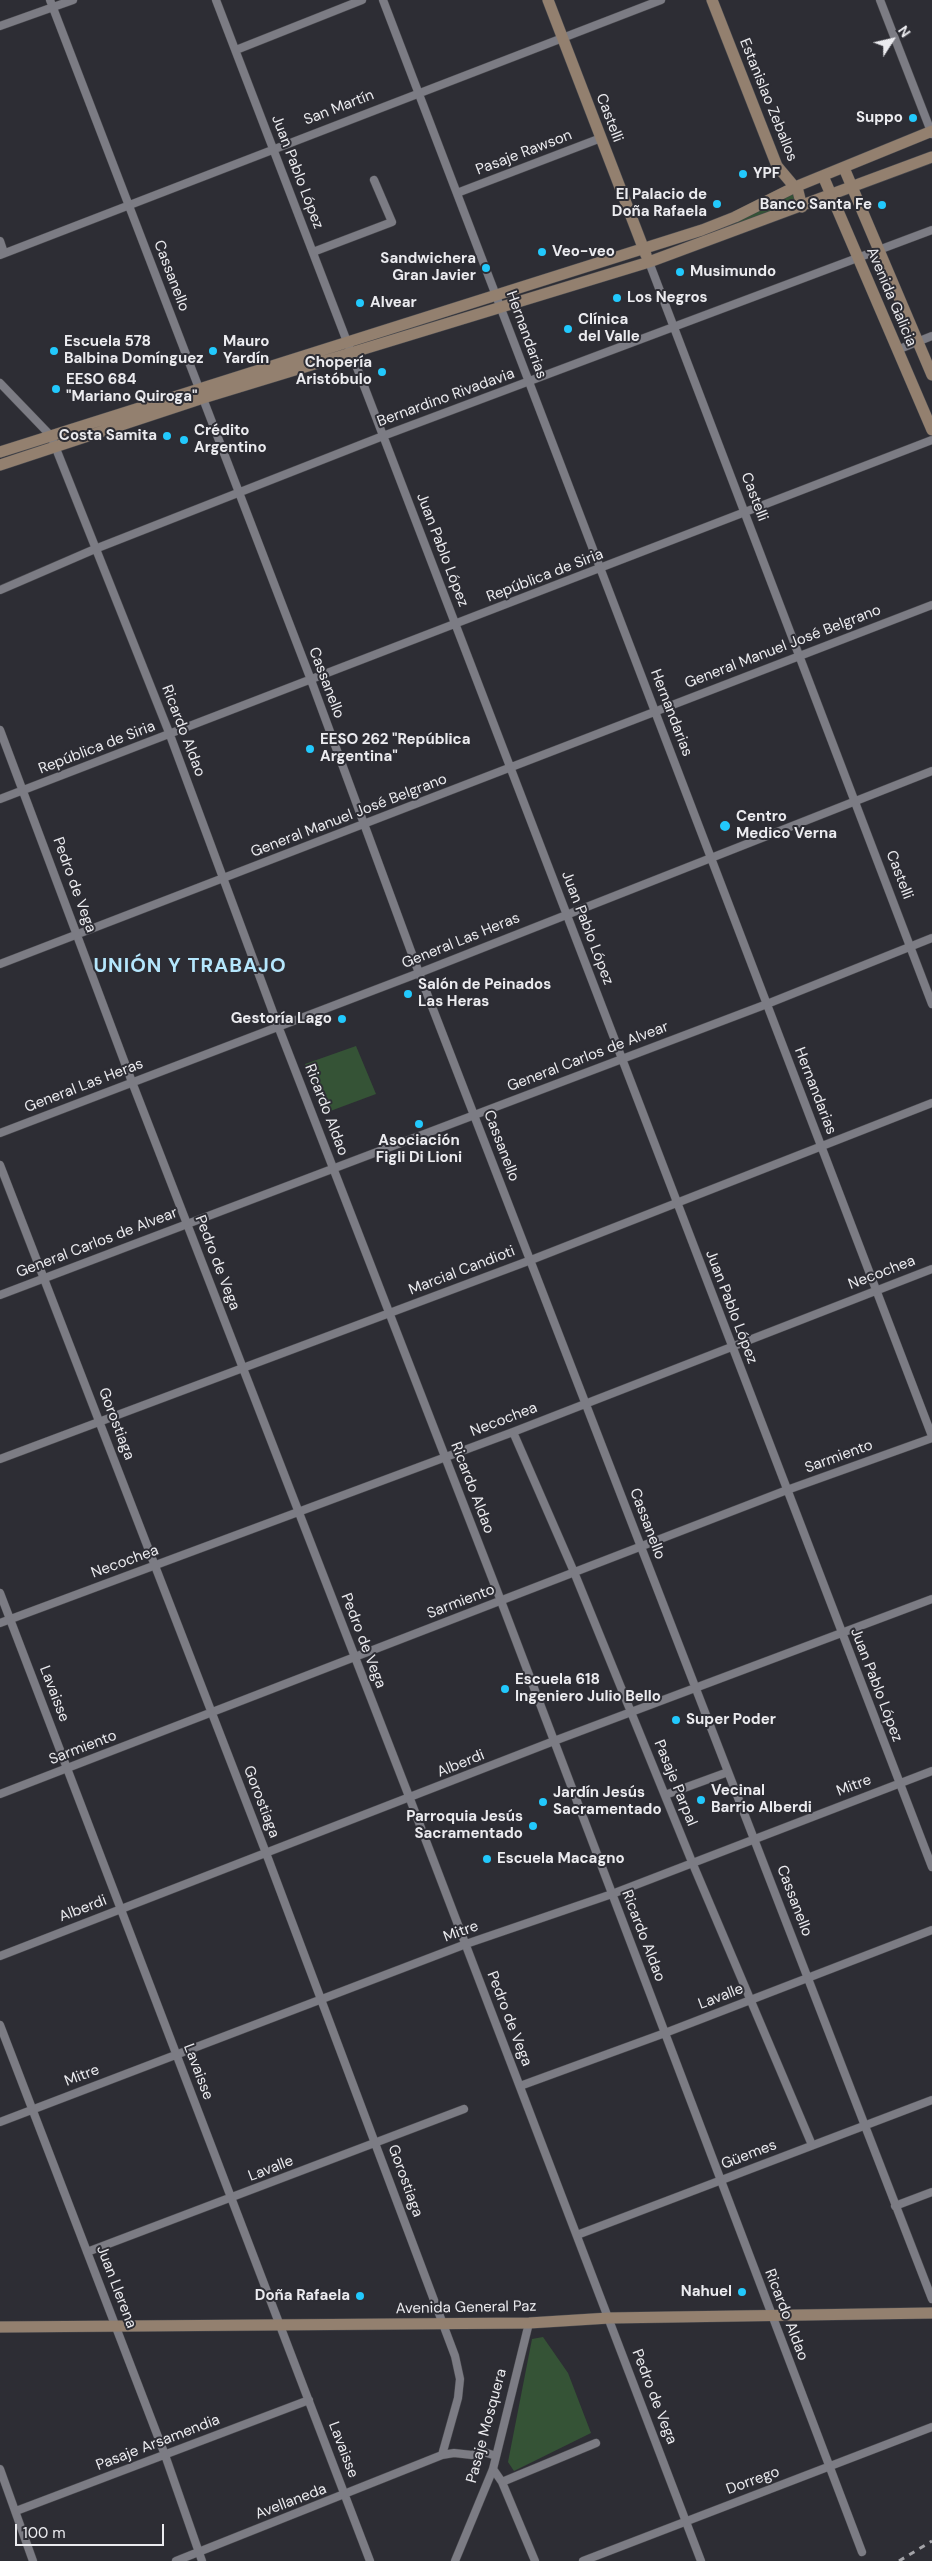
<!DOCTYPE html>
<meta charset="utf-8">
<style>
body{margin:0}
#map{position:relative;width:932px;height:2561px;overflow:hidden;background:#2d2d34;font-family:"DM Sans",sans-serif}
canvas{display:block}
.north{position:absolute;left:867px;top:15px;width:50px;height:50px;-webkit-text-stroke:4px #2d2d34;paint-order:stroke;rotate:55deg;font-size:14px;font-weight:700;line-height:20px;text-align:center;color:#ebebef}
.north::after{content:'';display:block;margin:auto;width:18px;height:22px;background:#ebebef;clip-path:polygon(50% 0,100% 100%,50% 72%,0 100%)}
.scale{position:absolute;left:15px;top:2524px;width:149px;height:22px;box-sizing:border-box;border:2px solid #ebebef;border-top:0;padding-left:6px;font-size:15px;line-height:18px;white-space:nowrap;color:#ebebef;-webkit-text-stroke:4px #2d2d34;paint-order:stroke}
</style>
<div id="map">
<canvas width="932" height="2561"></canvas>
<div class="north">N</div>
<div class="scale">100 m</div>
</div>
<script>
const c = document.querySelector('canvas').getContext('2d');
c.lineJoin = 'round';
function fill(path, color) { c.fillStyle = color; c.fill(path, 'evenodd'); }
const poly = rows => new Path2D(rows.map(r => 'M' + r).join(''));
function trace(path, color, width, dash) { c.strokeStyle = color; c.lineWidth = width; c.lineCap = dash ? 'butt' : 'round'; c.setLineDash(dash || []); c.stroke(path); }
function drawText(font, color, halo, rows, align = 'center') {
  c.font = font + ' "DM Sans",sans-serif'; c.lineWidth = 4; c.setLineDash([]); c.textBaseline = 'middle'; c.strokeStyle = halo; c.fillStyle = color; for (const [text, x, y, turn = 0] of rows) {
    c.save(); c.translate(x, y); c.rotate((+turn || 0) * Math.PI / 180); c.textAlign = isNaN(turn) ? turn : align; if (halo) c.strokeText(text, 0, 0); c.fillText(text, 0, 0); c.restore();
  }
}
fill(poly([
 [793,194,797,202,713,233,731,224],
 [356,1046,376,1094,325,1113,305,1064],
 [543,2337,568,2373,591,2433,514,2471,508,2462,532,2339]
]), '#355336');
const street = poly([
 [50,0,311,680,419,973,932,2299],
 [216,0,932,1867],
 [383,0,932,1436],
 [880,0,932,134],
 [0,26,73,0],
 [236,50,362,0],
 [457,193,601,138],
 [0,241,4,253],
 [313,252,392,222,374,180],
 [0,255,661,0],
 [649,262,932,1004],
 [897,350,932,336],
 [0,383,51,436,170,735,278,1026,501,1601,862,2552],
 [0,590,95,549,383,436,932,230],
 [0,730,132,1082,410,1799,701,2561],
 [0,799,932,440],
 [0,964,932,605],
 [0,1133,419,973,932,771],
 [0,1165,266,1853,455,2356,460,2379,458,2398,442,2455],
 [0,1295,767,1004,932,938],
 [513,1432,574,1572,692,1862,812,2145],
 [0,1459,531,1260,932,1103],
 [0,1593,370,2561],
 [0,1623,513,1432,932,1269],
 [0,1794,787,1490,932,1438],
 [665,1795,728,1772],
 [0,1956,554,1741,932,1599],
 [0,2025,165,2455,202,2561],
 [520,2086,665,2033,932,1930],
 [0,2122,466,1944,612,1894,932,1771],
 [895,2206,932,2192],
 [577,2235,932,2100],
 [87,2252,464,2109],
 [0,2469,33,2561],
 [493,2469,502,2482,535,2561],
 [502,2482,596,2443],
 [16,2511,309,2400],
 [176,2561,442,2455,454,2453,472,2455,484,2452,496,2456],
 [455,2561,493,2469,529,2323],
 [583,2561,932,2427]
]);
const secondary = poly([
 [548,0,646,255],
 [712,0,777,166,798,191,802,207],
 [844,168,932,375],
 [823,176,932,430],
 [0,452,702,230,735,217,795,187,932,131],
 [0,465,203,398,649,262,932,157],
 [0,2327,529,2323,609,2318,932,2313]
]);
trace(street, '#49494e', 9);
trace(secondary, '#49494e', 12);
trace(street, '#7c7c84', 8);
trace(secondary, '#93806f', 11);
trace(poly([
 [899,2561,932,2541]
]), '#a2a2a7', 3, [6, 6]);
for (const [x, y, r, color] of [
 [913,118,5,"#22c9fd"],
 [743,174,5,"#22c9fd"],
 [717,204,5,"#22c9fd"],
 [882,205,5,"#22c9fd"],
 [542,252,5,"#22c9fd"],
 [486,268,5,"#22c9fd"],
 [680,272,5,"#22c9fd"],
 [617,298,5,"#22c9fd"],
 [360,303,5,"#22c9fd"],
 [568,329,5,"#22c9fd"],
 [54,351,5,"#22c9fd"],
 [213,351,5,"#22c9fd"],
 [382,372,5,"#22c9fd"],
 [56,389,5,"#22c9fd"],
 [167,436,5,"#22c9fd"],
 [184,440,5,"#22c9fd"],
 [310,749,5,"#22c9fd"],
 [725,826,6,"#22c9fd"],
 [408,994,5,"#22c9fd"],
 [342,1019,5,"#22c9fd"],
 [419,1124,5,"#22c9fd"],
 [505,1689,5,"#22c9fd"],
 [676,1720,5,"#22c9fd"],
 [701,1800,5,"#22c9fd"],
 [543,1802,5,"#22c9fd"],
 [533,1826,5,"#22c9fd"],
 [487,1859,5,"#22c9fd"],
 [742,2292,5,"#22c9fd"],
 [360,2296,5,"#22c9fd"]
]) { const dot = new Path2D(); dot.arc(x, y, r, 0, 2 * Math.PI); c.fillStyle = color; c.fill(dot); trace(dot, '#2d2d34', 2); }
drawText('15px', '#ebebef', '#2d2d34', [
 ["Estanislao Zeballos",768,100,68],
 ["San Martín",339,108,-21],
 ["Castelli",609,118,69],
 ["Pasaje Rawson",524,153,-21],
 ["Juan Pablo López",297,172,69],
 ["Cassanello",171,276,69],
 ["Avenida Galicia",891,297,67],
 ["Hernandarias",526,335,70],
 ["Bernardino Rivadavia",446,398,-20],
 ["Castelli",754,497,69],
 ["Juan Pablo López",442,550,69],
 ["República de Siria",545,576,-21],
 ["General Manuel José Belgrano",783,647,-21],
 ["Cassanello",326,683,69],
 ["Hernandarias",671,713,69],
 ["Ricardo Aldao",183,731,69],
 ["República de Siria",97,748,-21],
 ["General Manuel José Belgrano",349,816,-21],
 ["Castelli",899,875,69],
 ["Pedro de Vega",74,885,70],
 ["Juan Pablo López",587,928,69],
 ["General Las Heras",461,941,-22],
 ["General Carlos de Alvear",588,1057,-21],
 ["General Las Heras",84,1086,-21],
 ["Hernandarias",815,1091,69],
 ["Ricardo Aldao",326,1110,69],
 ["Cassanello",501,1146,69],
 ["General Carlos de Alvear",97,1243,-21],
 ["Pedro de Vega",217,1263,69],
 ["Marcial Candioti",462,1271,-21],
 ["Necochea",882,1273,-21],
 ["Juan Pablo López",731,1307,69],
 ["Necochea",504,1420,-21],
 ["Gorostiaga",116,1424,69],
 ["Sarmiento",839,1457,-20],
 ["Ricardo Aldao",472,1488,69],
 ["Cassanello",647,1524,69],
 ["Necochea",125,1562,-20],
 ["Sarmiento",461,1602,-21],
 ["Pedro de Vega",363,1641,69],
 ["Juan Pablo López",876,1685,69],
 ["Lavaisse",54,1694,69],
 ["Sarmiento",83,1748,-21],
 ["Alberdi",461,1764,-22],
 ["Pasaje Parpal",675,1783,68],
 ["Mitre",854,1786,-21],
 ["Gorostiaga",261,1802,69],
 ["Cassanello",794,1901,69],
 ["Alberdi",83,1909,-21],
 ["Mitre",461,1932,-20],
 ["Ricardo Aldao",643,1936,69],
 ["Lavalle",721,1997,-21],
 ["Pedro de Vega",509,2019,69],
 ["Lavaisse",198,2072,69],
 ["Mitre",82,2076,-21],
 ["Güemes",749,2155,-21],
 ["Lavalle",271,2169,-21],
 ["Gorostiaga",405,2181,70],
 ["Juan Llerena",116,2287,69],
 ["Avenida General Paz",466,2308,-1],
 ["Ricardo Aldao",786,2315,69],
 ["Pedro de Vega",654,2397,69],
 ["Pasaje Mosquera",487,2426,-75],
 ["Pasaje Arsamendia",158,2443,-21],
 ["Lavaisse",343,2450,69],
 ["Dorrego",753,2481,-20],
 ["Avellaneda",291,2502,-21]
]);
drawText('bold 15px', '#ebebef', '#2d2d34', [
 ["Suppo",903,118,"right"],
 ["YPF",753,174],
 ["El Palacio de",707,195,"right"],
 ["Doña Rafaela",707,212,"right"],
 ["Banco Santa Fe",872,205,"right"],
 ["Veo-veo",552,252],
 ["Sandwichera",476,259,"right"],
 ["Gran Javier",476,276,"right"],
 ["Musimundo",690,272],
 ["Los Negros",627,298],
 ["Alvear",370,303],
 ["Clínica",578,320],
 ["del Valle",578,337],
 ["Escuela 578",64,342],
 ["Balbina Domínguez",64,359],
 ["Mauro",223,342],
 ["Yardín",223,359],
 ["Chopería",372,363,"right"],
 ["Aristóbulo",372,380,"right"],
 ["EESO 684",66,380],
 ["\"Mariano Quiroga\"",66,397],
 ["Crédito",194,431],
 ["Argentino",194,448],
 ["Costa Samita",157,436,"right"],
 ["EESO 262 \"República",320,740],
 ["Argentina\"",320,757],
 ["Centro",736,817],
 ["Medico Verna",736,834],
 ["Salón de Peinados",418,985],
 ["Las Heras",418,1002],
 ["Gestoría Lago",332,1019,"right"],
 ["Asociación",419,1141,"center"],
 ["Figli Di Lioni",419,1158,"center"],
 ["Escuela 618",515,1680],
 ["Ingeniero Julio Bello",515,1697],
 ["Super Poder",686,1720],
 ["Vecinal",711,1791],
 ["Barrio Alberdi",711,1808],
 ["Jardín Jesús",553,1793],
 ["Sacramentado",553,1810],
 ["Parroquia Jesús",523,1817,"right"],
 ["Sacramentado",523,1834,"right"],
 ["Escuela Macagno",497,1859],
 ["Nahuel",732,2292,"right"],
 ["Doña Rafaela",350,2296,"right"]
], 'left');
c.letterSpacing = '1px';
drawText('bold 20px', '#b5e7fd', '#2d2d34', [
 ["UNIÓN Y TRABAJO",190,967]
]);
c.letterSpacing = '0px';
</script>
